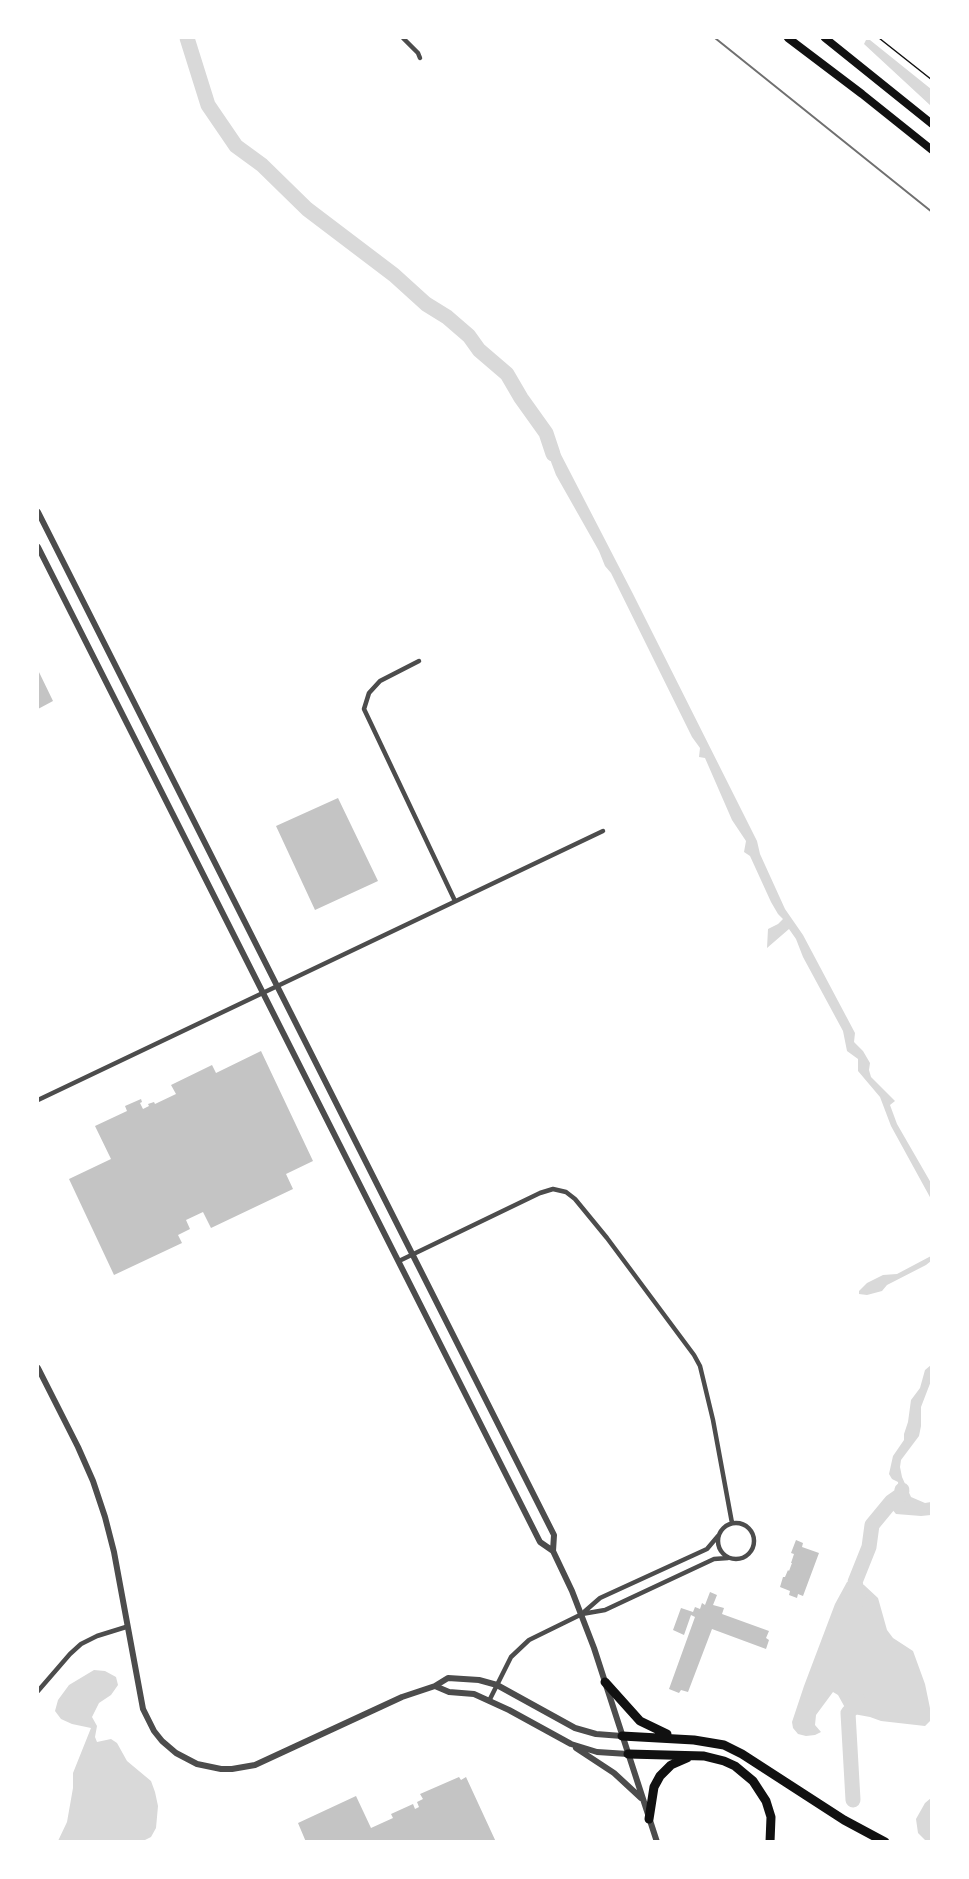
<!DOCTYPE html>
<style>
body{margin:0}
#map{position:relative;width:969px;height:1879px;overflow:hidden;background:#fff;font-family:"Zilla Slab",serif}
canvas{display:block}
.frame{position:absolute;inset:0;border:39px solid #fff;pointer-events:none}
</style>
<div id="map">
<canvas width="969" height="1879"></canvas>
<div class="frame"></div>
</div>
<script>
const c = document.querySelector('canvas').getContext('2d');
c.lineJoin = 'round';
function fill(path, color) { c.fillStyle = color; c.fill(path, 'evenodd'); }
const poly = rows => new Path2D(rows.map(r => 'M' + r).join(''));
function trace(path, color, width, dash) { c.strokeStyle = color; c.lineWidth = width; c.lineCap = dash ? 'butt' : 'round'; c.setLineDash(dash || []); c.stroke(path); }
fill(poly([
 [866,40,870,40,931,89,931,106,864,44],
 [548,432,555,443,632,592,757,841,760,854,785,909,803,935,855,1033,854,1042,863,1051,870,1063,869,1070,871,1077,895,1101,890,1105,897,1124,931,1183,931,1199,891,1126,880,1097,858,1071,858,1059,847,1051,843,1031,803,957,796,939,789,929,767,948,768,929,778,924,783,919,778,914,771,902,750,856,744,852,746,841,732,820,705,758,699,757,700,748,692,737,611,573,605,566,599,551,556,475,545,446],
 [931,1256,931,1261,926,1265,887,1285,882,1291,867,1295,859,1294,859,1291,867,1283,883,1275,897,1274],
 [931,1365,931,1381,921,1407,921,1426,919,1436,901,1460,900,1467,902,1477,911,1497,925,1503,931,1502,931,1515,921,1516,896,1514,886,1502,899,1490,898,1482,892,1479,889,1474,893,1456,904,1440,904,1434,908,1422,911,1400,920,1388,925,1370],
 [847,1582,855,1582,864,1585,878,1598,887,1630,893,1638,913,1651,925,1684,931,1713,931,1720,925,1726,881,1721,870,1717,848,1713,838,1695,833,1692,816,1715,815,1725,821,1732,815,1735,806,1736,798,1734,793,1728,792,1722,804,1686,835,1604],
 [94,1670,105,1671,116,1677,118,1685,111,1695,99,1703,92,1717,97,1726,95,1737,97,1742,111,1739,117,1743,127,1761,151,1781,155,1792,158,1806,156,1828,151,1837,143,1841,58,1841,67,1822,73,1788,73,1773,91,1728,72,1724,61,1719,55,1711,58,1700,69,1685],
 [931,1798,931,1841,926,1841,918,1833,916,1819,925,1803]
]), '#d9d9d9');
trace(poly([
 [187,38,208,105,236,146,262,165,307,209,394,275,426,304,447,317,469,336,479,350,507,374,521,398,546,433,553,454],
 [859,1600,855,1582,869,1547,872,1525,891,1502,901,1495,902,1490],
 [853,1800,848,1713,857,1703,857,1698]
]), '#d9d9d9', 15);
fill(poly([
 [38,670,53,701,38,709],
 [338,798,378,881,315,910,276,826],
 [261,1051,313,1161,286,1174,293,1189,211,1228,203,1212,186,1220,190,1229,178,1235,182,1243,114,1275,69,1179,111,1159,95,1126,127,1111,125,1106,141,1099,142,1102,140,1103,143,1109,149,1106,148,1104,154,1102,155,1104,176,1094,171,1085,212,1065,216,1073],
 [796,1540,803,1543,802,1547,819,1553,803,1596,798,1594,797,1598,789,1595,790,1591,780,1587,783,1577,785,1577,788,1570,789,1571,792,1563,791,1563,794,1554,791,1553],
 [710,1592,717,1595,713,1605,724,1608,722,1614,769,1631,766,1638,769,1640,766,1649,712,1629,688,1692,681,1690,679,1693,669,1689,695,1617,691,1615,684,1635,673,1630,681,1608,693,1612,695,1607,700,1609,702,1603,705,1605],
 [459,1777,461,1780,466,1777,496,1842,306,1842,298,1823,356,1796,371,1828,393,1818,391,1814,413,1804,415,1809,419,1807,417,1802,423,1799,420,1794]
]), '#c4c4c4');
trace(poly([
 [879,38,932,80]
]), '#111', 1.5);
trace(poly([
 [403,38,418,53,420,58],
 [419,661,380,681,369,693,364,709,455,901],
 [38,1100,603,831],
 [399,1261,540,1193,553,1189,566,1192,575,1199,607,1238,694,1355,700,1366,713,1420,732,1523],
 '718 1541a18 18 0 1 1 36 0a18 18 0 1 1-36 0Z',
 [584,1612,600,1598,707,1549,718,1536],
 [38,1691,70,1654,81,1644,97,1636,126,1627],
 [489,1701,511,1657,529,1640,582,1614,605,1610,714,1559,728,1558]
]), '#4c4c4c', 4.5);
trace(poly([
 [38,512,554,1535,553,1551,572,1591,594,1648,657,1842],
 [38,547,540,1542,553,1551],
 [38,1368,78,1447,93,1481,105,1517,114,1552,143,1709,154,1731,162,1741,176,1753,197,1764,221,1769,232,1769,255,1765,402,1697,435,1686,448,1678,479,1680,497,1685,575,1728,596,1734,622,1736],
 [435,1686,449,1692,474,1694,509,1710,571,1744,597,1752,628,1754],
 [576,1748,614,1773,641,1798]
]), '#4c4c4c', 6);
trace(poly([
 [788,38,862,94,932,150],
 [825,38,932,124]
]), '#111', 8);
trace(poly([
 [605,1682,640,1721,667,1734],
 [622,1736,694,1740,724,1745,742,1754,844,1820,885,1842],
 [628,1754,704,1756,724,1761,735,1766,753,1781,766,1801,771,1817,770,1842],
 [649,1819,654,1787,660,1776,671,1765,687,1758]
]), '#111', 9);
trace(poly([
 [715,38,932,212]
]), '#707070', 2);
</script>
